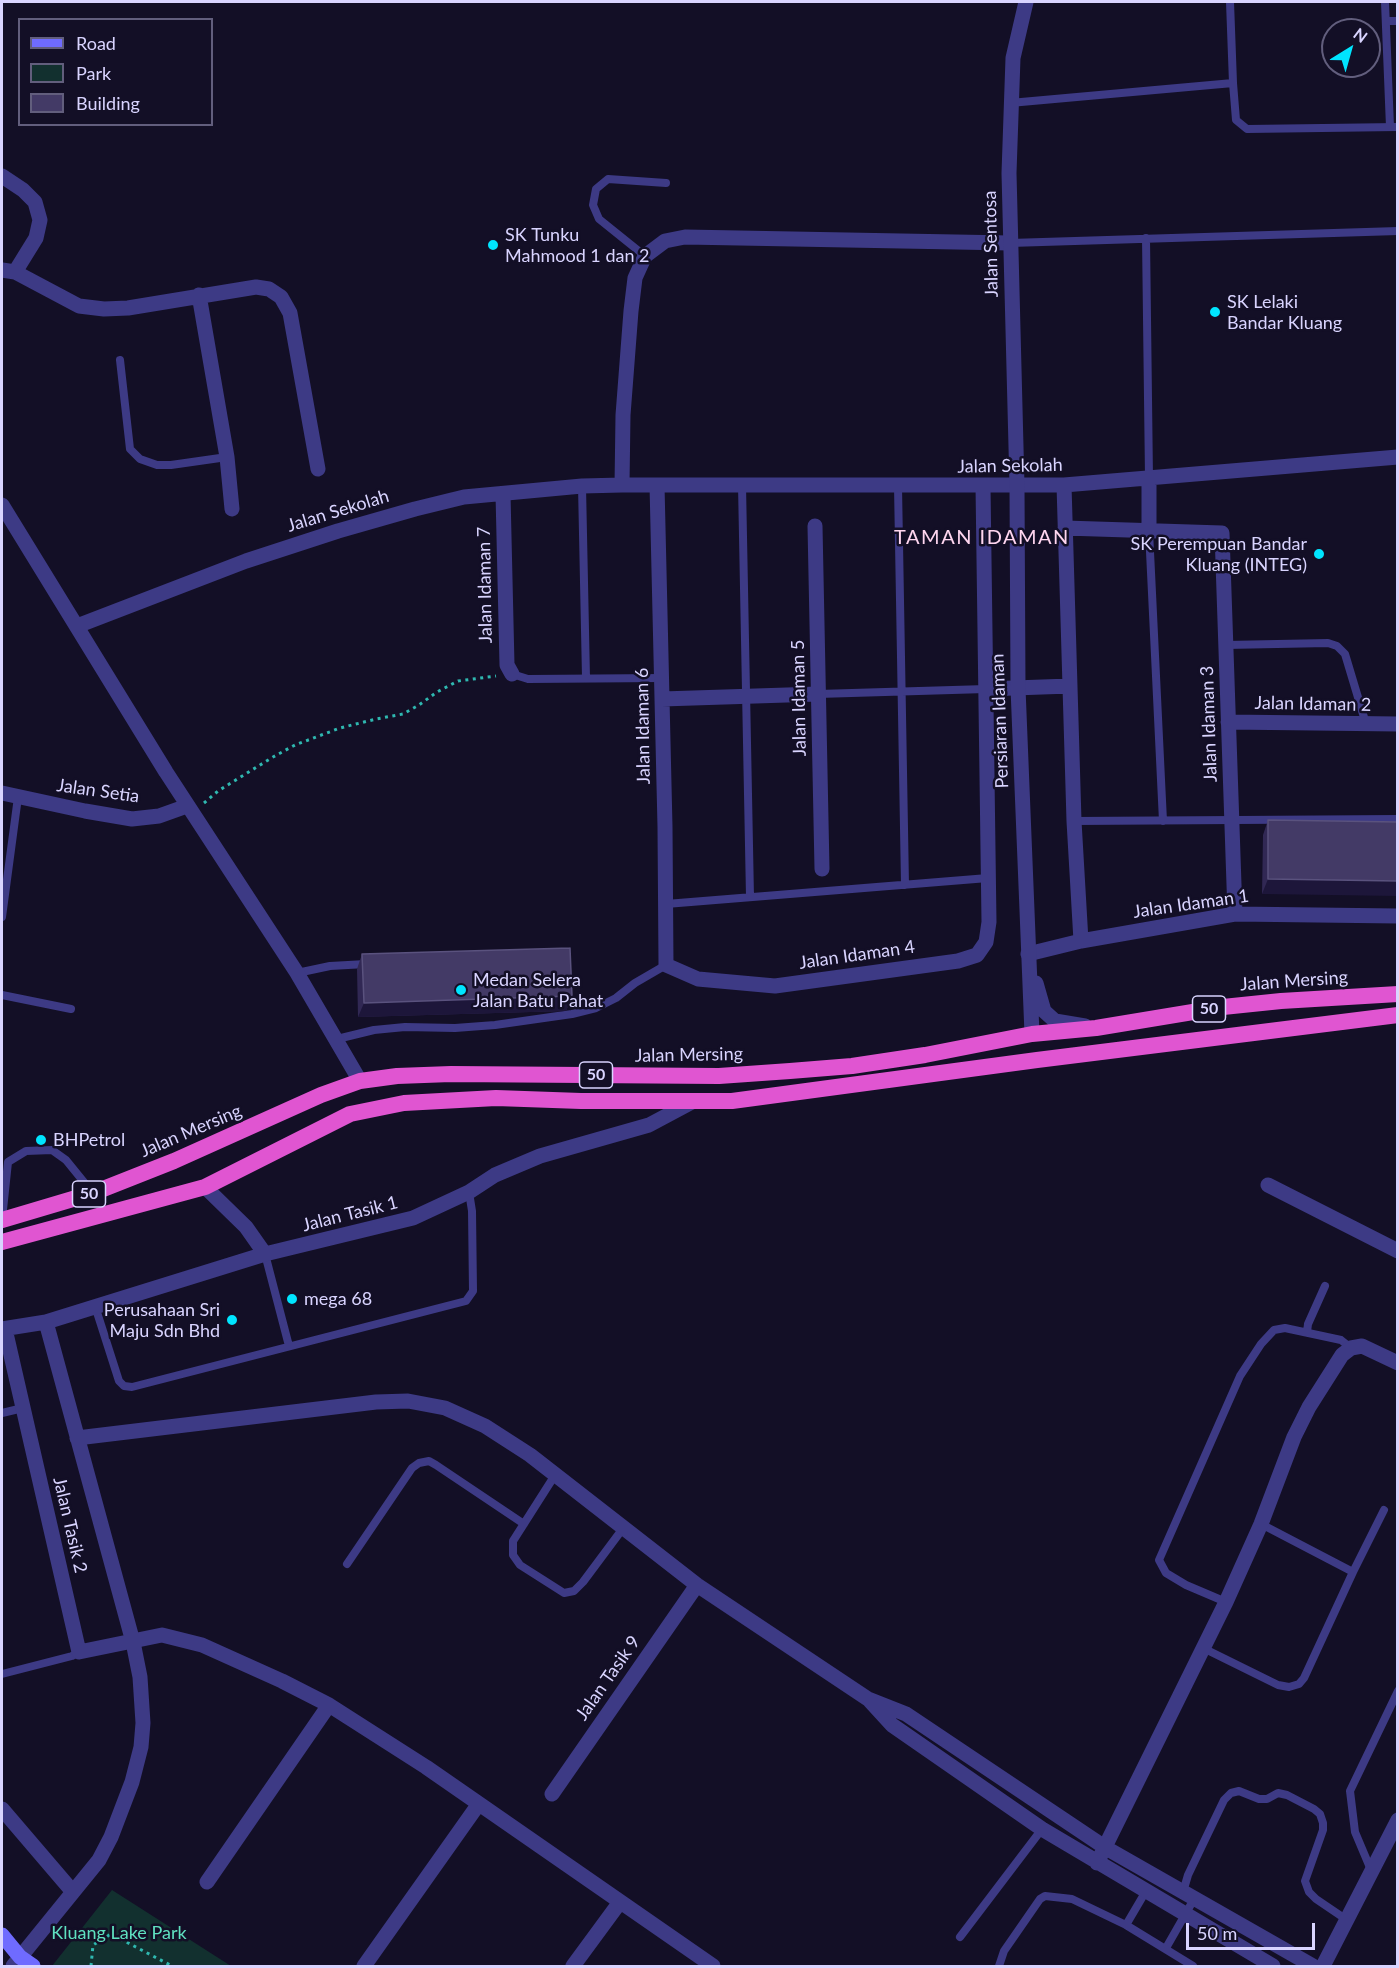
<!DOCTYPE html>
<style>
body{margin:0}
#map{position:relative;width:1399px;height:1968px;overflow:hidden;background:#130f26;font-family:Lato,sans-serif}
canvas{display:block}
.frame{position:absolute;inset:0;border:3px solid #d9d4ff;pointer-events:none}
.legend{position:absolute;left:18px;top:18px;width:195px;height:108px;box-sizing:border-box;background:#130f26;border:2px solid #625e7d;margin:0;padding:8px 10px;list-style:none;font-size:18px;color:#d9d4ff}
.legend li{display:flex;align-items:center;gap:12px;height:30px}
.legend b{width:30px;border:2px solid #625e7d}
.north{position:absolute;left:1321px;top:18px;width:60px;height:60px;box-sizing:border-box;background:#130f26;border:2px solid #625e7d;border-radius:50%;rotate:37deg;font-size:16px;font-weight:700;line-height:24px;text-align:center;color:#d9d4ff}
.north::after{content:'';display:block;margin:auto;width:21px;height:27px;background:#00e5ff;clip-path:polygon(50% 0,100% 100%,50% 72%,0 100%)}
.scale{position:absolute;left:1186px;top:1923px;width:129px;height:27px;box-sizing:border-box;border:3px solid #d9d4ff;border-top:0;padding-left:8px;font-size:18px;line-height:21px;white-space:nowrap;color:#d9d4ff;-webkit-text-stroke:4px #130f26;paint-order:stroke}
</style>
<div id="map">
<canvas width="1399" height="1968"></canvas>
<div class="frame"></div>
<ul class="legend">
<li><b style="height:8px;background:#6f6bff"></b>Road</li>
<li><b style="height:16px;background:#12302f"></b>Park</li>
<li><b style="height:16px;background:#433a66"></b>Building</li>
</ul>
<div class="north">N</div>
<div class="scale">50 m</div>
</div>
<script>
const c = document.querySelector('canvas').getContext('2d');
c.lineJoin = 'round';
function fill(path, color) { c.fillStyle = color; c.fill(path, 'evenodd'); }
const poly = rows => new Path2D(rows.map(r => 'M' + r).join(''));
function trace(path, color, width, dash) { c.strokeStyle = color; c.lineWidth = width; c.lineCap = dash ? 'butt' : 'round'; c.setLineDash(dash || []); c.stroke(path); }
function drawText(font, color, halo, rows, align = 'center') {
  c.font = font + ' Lato,sans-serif'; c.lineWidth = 5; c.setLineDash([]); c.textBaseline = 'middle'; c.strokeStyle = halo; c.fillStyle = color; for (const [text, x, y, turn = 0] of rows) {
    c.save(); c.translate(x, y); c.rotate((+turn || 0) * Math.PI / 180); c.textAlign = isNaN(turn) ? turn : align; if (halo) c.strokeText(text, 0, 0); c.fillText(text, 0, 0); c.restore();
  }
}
fill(poly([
 [112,1890,231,1966,232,1966,52,1966]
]), '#12302f');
trace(poly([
 [204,803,218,791,273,757,295,745,340,728,376,719,403,714,419,705,437,692,458,681,496,676],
 [91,1966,93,1945,111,1934,172,1966]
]), '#2fb8b0', 3, [3, 4.5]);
trace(poly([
 [1230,2,1233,83],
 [1385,2,1390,127],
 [1386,21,1398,21],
 [1010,103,1233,83,1236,120,1247,129,1398,127],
 [1146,238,1149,478],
 [1010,243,1398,231],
 [645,256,599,219,593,205,596,189,608,179,666,183],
 [120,360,130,449,140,459,157,465,171,465,227,457],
 [742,485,750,897],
 [582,486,586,678],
 [898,486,905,885],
 [1149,531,1163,821],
 [1226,645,1328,643,1337,646,1345,654,1366,724],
 [512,674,528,679,662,678],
 [818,694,986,689],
 [1074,821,1398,819],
 [666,904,988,878],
 [2,917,18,797],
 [297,973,330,966,366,964],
 [2,995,71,1009],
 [337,1039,374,1030,405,1027,455,1028,495,1025,572,1014,596,1008,616,998,635,983,666,965],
 [2,1219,8,1162,26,1151,52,1150,66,1160,92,1192],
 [265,1254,289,1346],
 [95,1306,119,1381,124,1386,132,1387,466,1301,473,1291,472,1211,469,1192],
 [1307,1332,1308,1324,1325,1286],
 [2,1413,23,1408],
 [555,1475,513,1541,513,1555,520,1565,564,1593,574,1591,583,1582,624,1527],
 [347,1564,412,1468,419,1463,429,1461,436,1465,524,1524],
 [1353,1572,1384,1510],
 [1226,1602,1186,1585,1166,1573,1159,1560,1240,1376,1261,1344,1274,1330,1285,1328,1341,1340,1351,1348],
 [1203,1648,1278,1685,1289,1687,1299,1684,1304,1678,1353,1572,1261,1524],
 [2,1674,72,1656,79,1652],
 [1371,1870,1355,1832,1350,1791,1398,1691],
 [1183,1892,1188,1875,1224,1800,1231,1793,1239,1791,1259,1799,1267,1799,1278,1793,1287,1795,1314,1809,1320,1814,1323,1823,1323,1830,1305,1881,1309,1892,1316,1899,1347,1920],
 [1126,1925,1146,1891],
 [960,1937,1042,1829],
 [1166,1948,1194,1899],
 [999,1966,1004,1951,1040,1899,1045,1896,1072,1899,1126,1925,1193,1966]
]), '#3d3a85', 8);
trace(poly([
 [2,176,23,190,35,202,40,220,36,238,15,272],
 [2,270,15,272,79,306,104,309,128,308,256,287,269,289,281,297,290,313,318,469],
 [199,295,227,457,232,509],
 [1149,478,1149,531],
 [622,485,623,415,631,311,635,278,645,256,665,241,685,237,1010,243],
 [657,485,665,827,666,965,698,979,775,986,958,961,977,955,986,942,989,922,983,486],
 [1064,485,1074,821,1081,941],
 [503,494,507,665,512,674],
 [2,505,166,772,297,973,360,1081],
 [815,526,822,869],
 [1065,528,1222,533,1235,914],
 [77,626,246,561,338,531,415,509,464,497,582,486,622,485,1064,485,1398,457],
 [986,689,1070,686],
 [662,699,818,694],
 [1228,722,1398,724],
 [2,793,85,811,132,819,159,816,187,806],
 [1028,954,1081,941,1235,914,1398,916],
 [1268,1185,1398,1251],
 [205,1187,246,1227,265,1254],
 [2,1329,46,1322,265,1254,413,1218,469,1192,495,1175,540,1156,649,1125,694,1101],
 [5,1329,79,1652,162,1635,202,1645,282,1681,329,1705,426,1767,713,1966],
 [77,1438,376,1402,408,1401,445,1408,485,1426,530,1455,697,1585,868,1699,906,1714,1106,1848,1313,1966],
 [870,1701,892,1725,1042,1829,1273,1966],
 [552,1794,697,1585],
 [2,1809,73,1892],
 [1097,1863,1226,1602,1261,1524,1294,1437,1309,1407,1342,1355,1351,1348,1362,1346,1398,1363],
 [207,1882,329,1705],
 [13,1966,99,1860,111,1837,132,1782,141,1747,143,1723,140,1677,133,1642,46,1322],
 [364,1966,478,1805],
 [573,1966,620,1902],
 [1323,1966,1398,1820]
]), '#3d3a85', 15);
trace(poly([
 [1026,2,1013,58,1009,173,1017,486,1018,688,1032,1034],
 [1036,983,1044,1011,1055,1021,1085,1026]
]), '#3d3a85', 15);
trace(poly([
 [2,1935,20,1957,33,1966]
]), '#6f6bff', 15);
trace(poly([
 [2,1220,93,1193,174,1161,321,1095,360,1081,397,1076,451,1074,719,1076,790,1071,852,1066,925,1055,1032,1034,1096,1028,1223,1007,1281,1001,1398,994],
 [2,1242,205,1187,350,1114,404,1103,496,1098,581,1101,732,1101,1037,1060,1398,1015]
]), '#e055d1', 16);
fill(poly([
 [1268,820,1398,822,1262,894,1263,835],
 [362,954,572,996,566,1011,358,1017,357,969]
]), '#312854');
fill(poly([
 [1268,879,1398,881,1398,896,1262,894],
 [572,996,566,1011,358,1017,364,1003]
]), '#1d163a');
const building = poly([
 [1268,820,1398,822,1398,881,1268,879,1268,820],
 [570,948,572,996,364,1003,362,954,570,948]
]);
fill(building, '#433a66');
trace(building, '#5a527e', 1.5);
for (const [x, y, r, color] of [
 [493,245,6,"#00e5ff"],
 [1215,312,6,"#00e5ff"],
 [1319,554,6,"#00e5ff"],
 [461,990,6,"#00e5ff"],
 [41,1140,6,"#00e5ff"],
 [292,1299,6,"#00e5ff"],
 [232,1320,6,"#00e5ff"]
]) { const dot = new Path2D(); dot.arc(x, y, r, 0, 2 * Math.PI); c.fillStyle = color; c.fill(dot); trace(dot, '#130f26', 2); }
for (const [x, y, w] of [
 [1209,1009,33],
 [596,1075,33],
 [89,1194,33]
]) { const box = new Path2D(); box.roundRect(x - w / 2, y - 13, w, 26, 4.5); c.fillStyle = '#130f26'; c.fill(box); trace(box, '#d9d4ff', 1.5); }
drawText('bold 16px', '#d9d4ff', null, [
 ["50",1209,1009],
 ["50",596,1075],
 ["50",89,1194]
]);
drawText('18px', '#d9d4ff', '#130f26', [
 ["SK Tunku",505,235],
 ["Mahmood 1 dan 2",505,256],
 ["SK Lelaki",1227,302],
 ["Bandar Kluang",1227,323],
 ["SK Perempuan Bandar",1307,544,"right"],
 ["Kluang (INTEG)",1307,565,"right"],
 ["Medan Selera",473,980],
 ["Jalan Batu Pahat",473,1001],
 ["BHPetrol",53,1140],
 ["mega 68",304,1299],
 ["Perusahaan Sri",220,1310,"right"],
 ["Maju Sdn Bhd",220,1331,"right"]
], 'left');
drawText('18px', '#d9d4ff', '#130f26', [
 ["Jalan Sentosa",991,244,-91],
 ["Jalan Sekolah",1010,466,-1],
 ["Jalan Sekolah",338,511,-17],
 ["Jalan Idaman 7",485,585,-91],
 ["Jalan Idaman 5",799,698,-91],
 ["Jalan Idaman 2",1313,704,1],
 ["Persiaran Idaman",1000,721,-92],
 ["Jalan Idaman 3",1209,724,-92],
 ["Jalan Idaman 6",643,726,-91],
 ["Jalan Setia",98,791,8],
 ["Jalan Idaman 1",1191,904,-8],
 ["Jalan Idaman 4",857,955,-8],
 ["Jalan Mersing",1294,981,-4],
 ["Jalan Mersing",689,1055,-1],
 ["Jalan Mersing",191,1131,-23],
 ["Jalan Tasik 1",350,1214,-14],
 ["Jalan Tasik 2",70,1525,77],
 ["Jalan Tasik 9",608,1678,-55]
]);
drawText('18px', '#5fe0c0', '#130f26', [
 ["Kluang Lake Park",119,1933]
]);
c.letterSpacing = '1.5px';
drawText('20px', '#ffd6f0', '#130f26', [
 ["TAMAN IDAMAN",982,538]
]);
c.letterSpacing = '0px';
</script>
